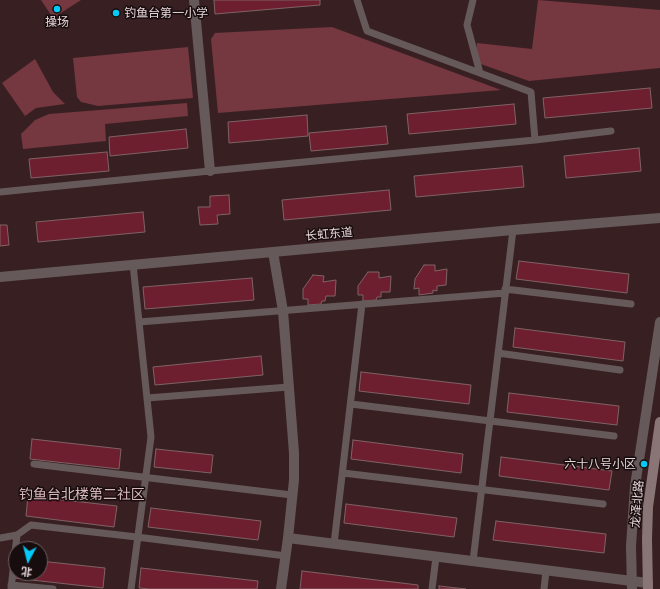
<!DOCTYPE html>
<meta charset="utf-8">
<style>
body{margin:0}
#map{position:relative;width:660px;height:589px;overflow:hidden;background:#382022;font-family:Ubuntu,"Noto Sans SC",sans-serif}
canvas{display:block}
.north{position:absolute;left:8px;top:541px;width:40px;height:40px;box-sizing:border-box;background:#180d0e;border:1px solid #6b5d5e;border-radius:50%;rotate:187deg;font-size:11px;font-weight:700;line-height:16px;text-align:center;color:#e7d6d7}
.north::after{content:'';display:block;margin:auto;width:14px;height:18px;background:#03cbf9;clip-path:polygon(50% 0,100% 100%,50% 72%,0 100%)}
</style>
<div id="map">
<canvas width="660" height="589"></canvas>
<div class="north">北</div>
</div>
<script>
const c = document.querySelector('canvas').getContext('2d');
c.lineJoin = 'round';
function fill(path, color) { c.fillStyle = color; c.fill(path, 'evenodd'); }
const poly = rows => new Path2D(rows.map(r => 'M' + r).join(''));
function trace(path, color, width, dash) { c.strokeStyle = color; c.lineWidth = width; c.lineCap = dash ? 'butt' : 'round'; c.setLineDash(dash || []); c.stroke(path); }
function drawText(font, color, halo, rows, align = 'center') {
  c.font = font + ' Ubuntu,"Noto Sans SC",sans-serif'; c.lineWidth = 3; c.setLineDash([]); c.textBaseline = 'middle'; c.strokeStyle = halo; c.fillStyle = color; for (const [text, x, y, turn = 0] of rows) {
    c.save(); c.translate(x, y); c.rotate((+turn || 0) * Math.PI / 180); c.textAlign = isNaN(turn) ? turn : align; if (halo) c.strokeText(text, 0, 0); c.fillText(text, 0, 0); c.restore();
  }
}
fill(poly([
 [41,0,81,0,53,18],
 [538,0,660,10,660,68,529,81,475,62,477,43,532,49],
 [332,27,501,90,218,113,211,39,215,33],
 [188,47,193,98,98,106,81,102,77,97,73,58],
 [35,59,53,92,65,104,36,108,25,116,2,83],
 [187,103,188,116,105,124,106,141,23,149,21,134,35,120,49,114]
]), '#753740');
const building = poly([
 [214,0,320,0,320,5,215,14,214,0],
 [650,88,652,108,545,118,543,98,650,88],
 [514,104,516,124,409,134,407,114,514,104],
 [307,115,308,136,229,143,228,122,307,115],
 [386,126,388,144,311,151,309,133,386,126],
 [186,129,188,148,110,156,109,137,186,129],
 [639,148,641,171,566,178,564,156,639,148],
 [107,152,109,171,31,178,29,159,107,152],
 [522,166,524,187,416,197,414,176,522,166],
 [389,190,391,210,284,220,282,200,389,190],
 [229,195,230,214,217,215,218,224,200,225,198,207,210,207,210,196,229,195],
 [143,212,145,232,38,242,36,222,143,212],
 [0,225,7,225,9,245,0,246,0,225],
 [519,261,629,274,627,293,516,279,519,261],
 [424,265,435,265,435,271,447,269,446,285,437,286,437,291,433,290,433,293,419,295,419,288,414,289,415,279,424,265],
 [368,272,379,272,379,278,391,276,390,292,381,292,381,297,377,297,376,300,363,301,363,295,358,295,358,286,368,272],
 [313,275,324,276,323,282,336,280,335,296,326,296,325,301,322,301,321,304,308,305,308,299,303,299,303,289,313,275],
 [252,278,254,300,145,309,143,287,252,278],
 [515,328,625,342,623,361,513,347,515,328],
 [261,356,263,375,155,385,153,367,261,356],
 [361,372,471,385,469,404,359,391,361,372],
 [509,393,619,406,617,425,507,412,509,393],
 [32,439,121,449,119,469,30,459,32,439],
 [353,440,463,454,461,473,351,459,353,440],
 [156,449,213,455,211,473,154,467,156,449],
 [501,457,612,471,609,490,499,476,501,457],
 [28,496,117,506,114,527,26,516,28,496],
 [346,504,457,518,454,537,344,523,346,504],
 [151,508,261,521,258,540,148,527,151,508],
 [496,521,606,534,604,553,493,540,496,521],
 [40,561,105,568,103,588,14,578,16,573,40,573,40,561],
 [141,568,258,581,257,589,150,589,139,588,141,568],
 [302,571,418,585,418,589,300,589,302,571],
 [439,586,466,589,439,589,439,586]
]);
fill(building, '#6d1f2f');
trace(building, '#7f6265', 1);
trace(poly([
 [357,0,367,31,531,92,535,140],
 [473,0,467,25,480,73],
 [0,192,210,171,535,140,611,131],
 [505,289,631,304],
 [139,322,505,293],
 [498,353,620,370],
 [147,398,289,387],
 [351,404,614,436],
 [34,464,292,495],
 [343,473,603,504],
 [0,538,17,535],
 [334,544,362,304],
 [473,561,513,230],
 [11,585,53,589],
 [11,589,17,535,31,525,137,537,286,556],
 [131,589,151,437,133,264],
 [432,589,436,557],
 [544,589,546,571]
]), '#66595a', 7);
trace(poly([
 [194,0,210,171],
 [273,252,283,311,294,453,294,480,288,538,281,589],
 [288,538,648,583],
 [632,589,631,546,635,486,660,322]
]), '#66595a', 10);
trace(poly([
 [0,277,513,230,660,218]
]), '#66595a', 10);
trace(poly([
 [648,589,647,539,648,507,660,422]
]), '#897476', 10);
for (const [x, y, r, color] of [
 [57,9,4,"#03cbf9"],
 [116,13,4,"#03cbf9"],
 [644,464,4,"#03cbf9"]
]) { const dot = new Path2D(); dot.arc(x, y, r, 0, 2 * Math.PI); c.fillStyle = color; c.fill(dot); trace(dot, '#180d0e', 1.5); }
drawText('12px', '#e7d6d7', '#180d0e', [
 ["钓鱼台第一小学",124,13],
 ["操场",57,22,"center"],
 ["六十八号小区",636,464,"right"]
], 'left');
drawText('12px', '#e7d6d7', '#180d0e', [
 ["长虹东道",329,234,-5],
 ["龙泽北路",637,504,-85]
]);
drawText('14px', '#d9b8bb', '#180d0e', [
 ["钓鱼台北楼第二社区",82,494]
]);
</script>
